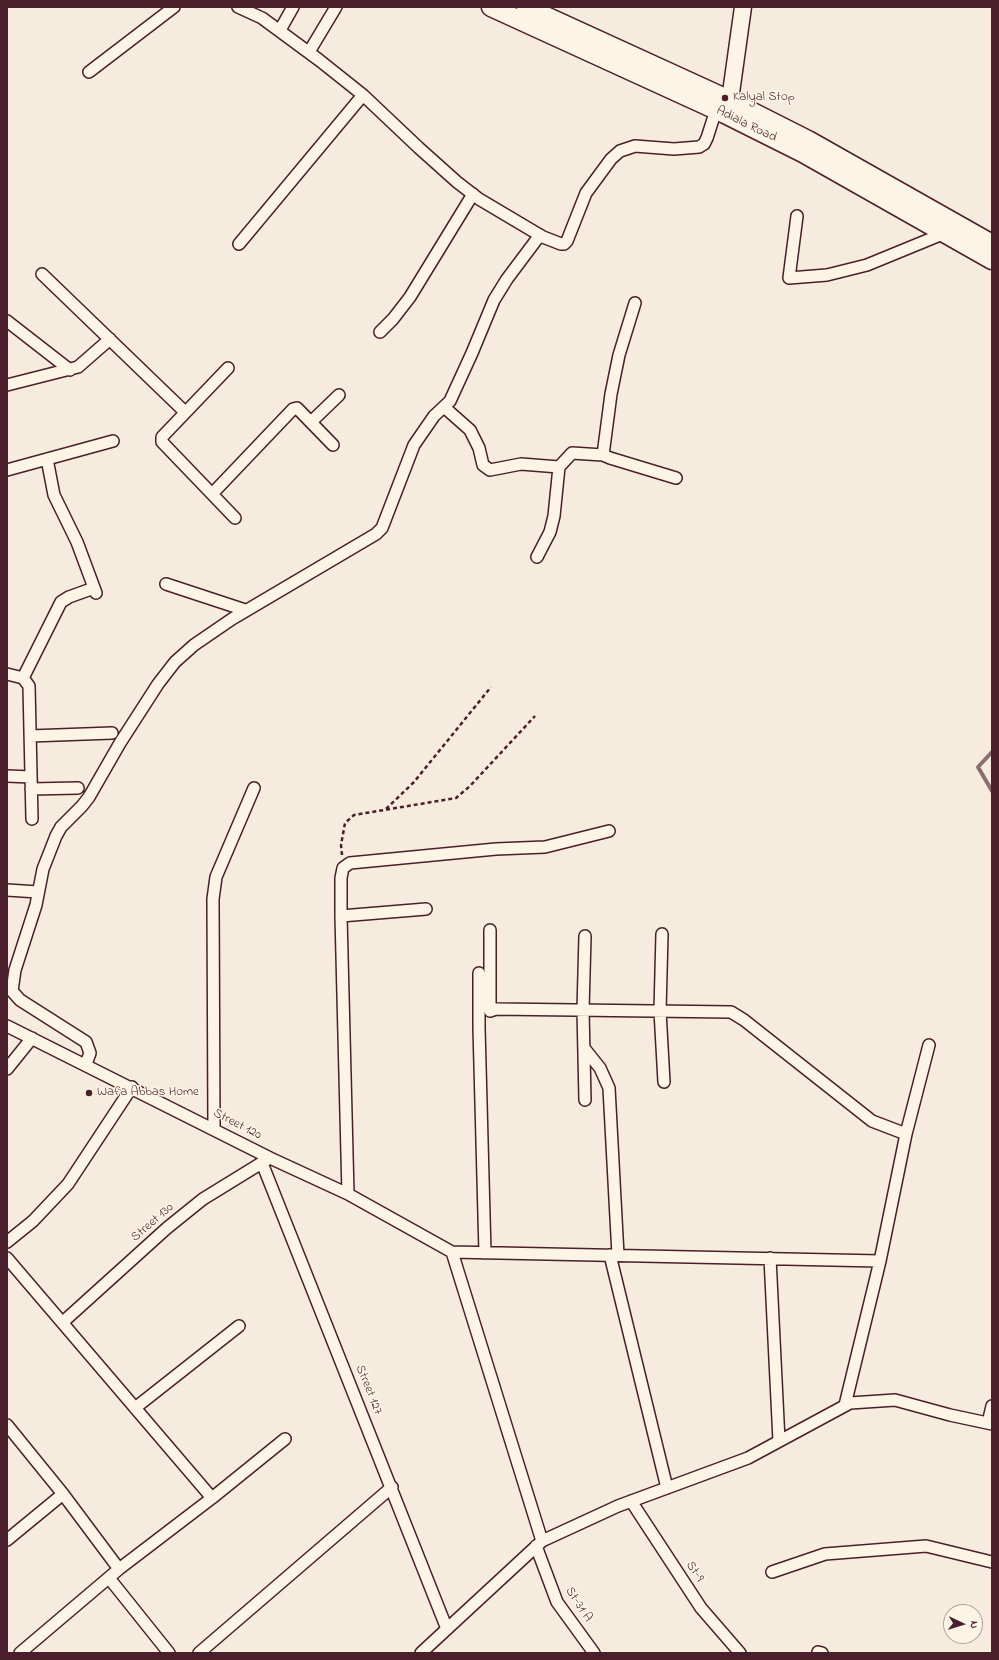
<!DOCTYPE html>
<style>
body{margin:0}
#map{position:relative;width:999px;height:1660px;overflow:hidden;background:#f5ecde;font-family:"Indie Flower",sans-serif}
canvas{display:block}
.frame{position:absolute;inset:0;border:8px solid #4a1f2b;pointer-events:none}
.north{position:absolute;left:943px;top:1604px;width:40px;height:40px;box-sizing:border-box;background:#fcf5e5;border:1px solid #b59f9b;border-radius:50%;rotate:94deg;font-size:11px;font-weight:700;line-height:16px;text-align:center;color:#4a1f2b}
.north::after{content:'';display:block;margin:auto;width:14px;height:18px;background:#4a1f2b;clip-path:polygon(50% 0,100% 100%,50% 72%,0 100%)}
</style>
<div id="map">
<canvas width="999" height="1660"></canvas>
<div class="frame"></div>
<div class="north">N</div>
</div>
<script>
const c = document.querySelector('canvas').getContext('2d');
c.lineJoin = 'round';
const poly = rows => new Path2D(rows.map(r => 'M' + r).join(''));
function trace(path, color, width, dash) { c.strokeStyle = color; c.lineWidth = width; c.lineCap = dash ? 'butt' : 'round'; c.setLineDash(dash || []); c.stroke(path); }
function drawText(font, color, halo, rows, align = 'center') {
  c.font = font + ' "Indie Flower",sans-serif'; c.lineWidth = 3; c.setLineDash([]); c.textBaseline = 'middle'; c.strokeStyle = halo; c.fillStyle = color; for (const [text, x, y, turn = 0] of rows) {
    c.save(); c.translate(x, y); c.rotate((+turn || 0) * Math.PI / 180); c.textAlign = isNaN(turn) ? turn : align; if (halo) c.strokeText(text, 0, 0); c.fillText(text, 0, 0); c.restore();
  }
}
trace(poly([
 [992,752,978,767,992,791]
]), '#8c6e70', 4);
const street = poly([
 [238,7,262,18,319,60,363,95,419,148,457,182,479,199,543,237,561,244,564,244,567,241,586,193,611,159,620,151,635,146,674,149,699,147,704,144,707,138,716,110],
 [280,30,293,7],
 [309,52,336,7],
 [89,72,174,7],
 [797,216,789,278,827,275,867,265,945,233],
 [239,244,363,95],
 [42,274,185,412],
 [7,321,70,370],
 [380,332,393,319,410,297,473,194],
 [228,368,162,437,162,442,235,518],
 [7,385,78,367,110,339],
 [444,407,470,430,479,448,483,465,490,470,521,464,559,467],
 [311,422,339,395],
 [603,455,611,394,619,355,635,303],
 [47,459,54,495,77,542,96,593],
 [7,470,113,441],
 [212,494,293,409,297,408,333,445],
 [537,557,550,532,554,516,559,467,572,453,603,455,610,458,676,478],
 [166,584,245,610],
 [7,674,23,678,29,686,32,819],
 [23,678,61,602,69,597,94,588],
 [30,736,112,733],
 [7,776,31,777],
 [31,789,78,788],
 [609,831,545,847,496,849,350,863,343,868,341,878,341,916,348,1194,452,1252,880,1261],
 [7,890,38,892],
 [341,916,426,909],
 [490,930,490,1011,496,1009,731,1012,744,1020,872,1121,906,1134],
 [662,934,660,1011,664,1082],
 [479,973,479,1028,485,1253],
 [7,1026,270,1158,348,1194],
 [584,1048,600,1068,609,1088,618,1255],
 [86,1064,90,1053,86,1042,20,1000,12,991,15,970,36,905,43,869,56,836,61,827,82,806,89,797,120,743,158,684,175,662,194,645,232,619,376,534,382,528,414,445,434,416,450,401,472,353,494,300,507,279,540,235],
 [7,1069,32,1038],
 [585,1100,583,1010,585,936],
 [214,1129,213,899,216,877,254,788],
 [262,1163,447,1629],
 [7,1242,33,1221,68,1184,132,1087],
 [452,1252,542,1541],
 [610,1255,667,1488],
 [7,1258,212,1498],
 [770,1258,779,1441],
 [63,1322,167,1228,203,1199,268,1159],
 [845,1405,880,1261,906,1134,929,1045],
 [135,1408,239,1326],
 [988,1423,992,1406],
 [7,1425,63,1494,119,1569],
 [631,1501,701,1608,740,1653],
 [7,1540,63,1494],
 [536,1546,557,1602,594,1653],
 [772,1572,825,1554,926,1546,992,1562],
 [109,1578,169,1653],
 [818,1652,822,1653],
 [20,1653,119,1569,212,1498,285,1439],
 [199,1653,392,1487],
 [421,1653,542,1541,618,1506,748,1458,850,1403,895,1400,950,1415,992,1424]
]);
const secondary = poly([
 [725,112,730,100,743,7]
]);
const primary = poly([
 [491,7,725,114,803,153,992,260],
 [526,7,725,98,808,140,992,244]
]);
trace(street, '#4a1f2b', 14);
trace(secondary, '#4a1f2b', 19);
trace(primary, '#4a1f2b', 21);
trace(poly([
 [386,809,414,782,491,687],
 [342,855,341,845,345,823,354,815,456,798,470,786,535,716]
]), '#4a1f2b', 2.5, [4, 3]);
trace(street, '#fcf5e5', 11);
trace(secondary, '#fcf5e5', 16);
trace(primary, '#fcf5e5', 18);
for (const [x, y, r, color] of [
 [725,98,4,"#4a1f2b"],
 [89,1093,4,"#4a1f2b"]
]) { const dot = new Path2D(); dot.arc(x, y, r, 0, 2 * Math.PI); c.fillStyle = color; c.fill(dot); trace(dot, '#fcf5e5', 1.5); }
drawText('13px', '#4a1f2b', '#fcf5e5', [
 ["Kalyal Stop",733,98],
 ["Wafa Abbas Home",97,1093]
], 'left');
drawText('13px', '#4a1f2b', '#fcf5e5', [
 ["Adiala Road",746,125,26],
 ["Street 120",237,1125,27],
 ["Street 130",153,1223,-41],
 ["Street 127",368,1390,68],
 ["St-9",694,1572,57],
 ["St-31 A",578,1605,57]
]);
</script>
